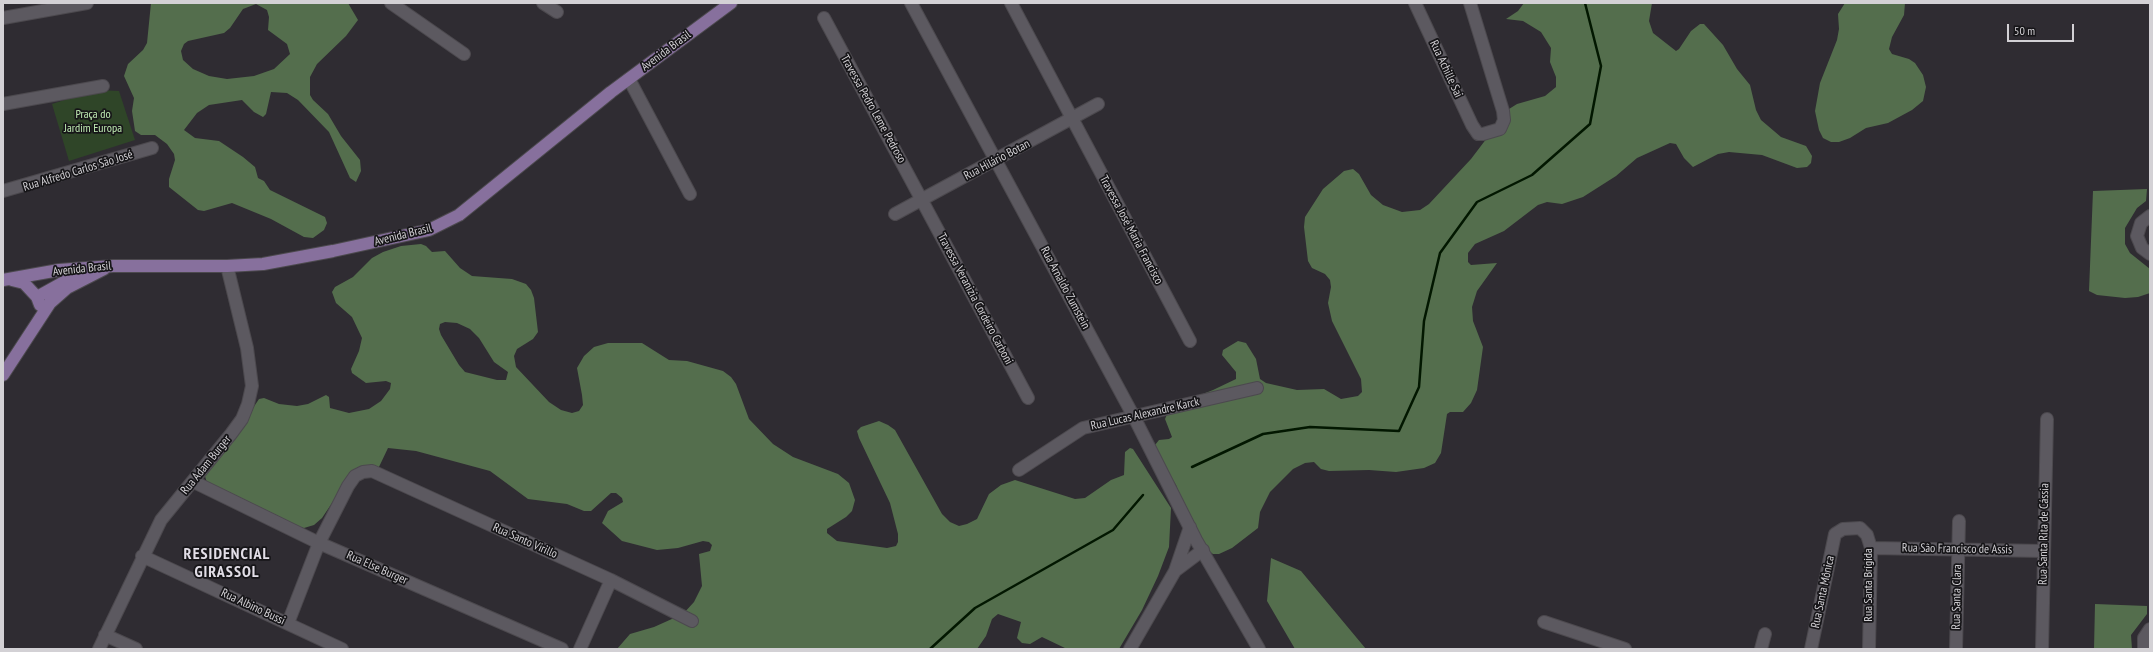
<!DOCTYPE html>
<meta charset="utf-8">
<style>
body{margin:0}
#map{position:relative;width:2153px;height:652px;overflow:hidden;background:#2f2c32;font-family:"PT Sans Narrow",sans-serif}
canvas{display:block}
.frame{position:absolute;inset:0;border:4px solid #d3d1d5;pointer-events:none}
.scale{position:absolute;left:2007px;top:24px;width:67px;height:18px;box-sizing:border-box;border:2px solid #d3d1d5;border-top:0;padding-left:5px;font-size:12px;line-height:14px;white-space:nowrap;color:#d3d1d5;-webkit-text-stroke:3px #161518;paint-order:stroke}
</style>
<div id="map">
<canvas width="2153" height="652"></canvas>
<div class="frame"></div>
<div class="scale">50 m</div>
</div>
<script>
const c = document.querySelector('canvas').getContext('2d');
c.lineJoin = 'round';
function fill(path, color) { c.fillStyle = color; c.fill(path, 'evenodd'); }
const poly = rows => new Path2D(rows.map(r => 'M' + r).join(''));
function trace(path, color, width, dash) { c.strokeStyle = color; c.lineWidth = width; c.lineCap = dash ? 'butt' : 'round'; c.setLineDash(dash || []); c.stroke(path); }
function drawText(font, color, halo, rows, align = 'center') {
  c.font = font + ' "PT Sans Narrow",sans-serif'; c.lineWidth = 3.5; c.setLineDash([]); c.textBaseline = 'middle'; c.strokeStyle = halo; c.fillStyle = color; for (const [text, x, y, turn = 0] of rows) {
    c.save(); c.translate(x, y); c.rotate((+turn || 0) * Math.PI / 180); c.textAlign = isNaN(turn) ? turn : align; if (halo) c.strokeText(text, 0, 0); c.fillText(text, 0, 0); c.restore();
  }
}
fill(poly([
 [96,90,119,91,135,140,69,161,52,104]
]), '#2f4528');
fill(poly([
 [151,3,348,3,358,20,346,36,317,64,310,77,310,95,313,100,328,114,341,136,360,160,361,171,356,182,350,178,329,132,298,100,287,93,271,92,266,114,263,117,254,112,242,100,209,105,197,113,184,130,195,138,219,141,243,157,255,167,258,178,264,181,270,190,325,217,327,223,324,230,313,238,304,237,271,219,232,203,204,211,198,210,169,187,169,179,175,160,174,154,167,144,155,135,141,135,135,131,132,111,134,98,124,76,128,64,143,50,147,43],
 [256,4,267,10,269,17,268,30,287,44,290,54,274,69,254,76,227,79,209,76,193,69,183,60,181,51,184,44,188,41,224,33,230,28,243,9],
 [1524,3,1652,3,1649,21,1653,33,1676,51,1679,49,1691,31,1700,24,1704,24,1723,45,1737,69,1750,85,1756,110,1761,120,1781,137,1806,146,1812,156,1811,163,1807,167,1797,168,1762,155,1729,152,1718,154,1693,167,1684,158,1676,144,1670,143,1637,158,1616,176,1583,197,1562,204,1547,202,1538,205,1504,231,1475,244,1468,253,1468,262,1471,265,1497,263,1477,291,1472,307,1473,321,1483,347,1477,390,1471,403,1463,412,1450,412,1447,414,1441,453,1435,463,1424,468,1396,472,1369,470,1329,471,1321,469,1314,462,1305,463,1293,469,1270,492,1260,512,1258,528,1232,548,1219,554,1213,554,1205,548,1190,522,1176,485,1155,451,1155,445,1159,440,1169,439,1172,437,1165,419,1168,412,1190,399,1213,390,1236,379,1236,372,1222,355,1223,350,1238,341,1246,343,1256,359,1260,379,1266,383,1297,390,1324,389,1341,399,1358,396,1362,392,1361,379,1332,321,1328,303,1331,287,1330,280,1325,274,1312,268,1308,261,1304,227,1305,217,1323,189,1344,171,1353,169,1359,174,1371,195,1383,205,1402,212,1420,210,1429,204,1471,159,1509,109,1517,104,1545,96,1556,87,1556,77,1550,62,1551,48,1541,32,1523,21,1506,19,1518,11],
 [1845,3,1905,3,1904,15,1892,37,1889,49,1892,54,1909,59,1915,63,1923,75,1926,87,1923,101,1912,110,1888,123,1866,128,1850,138,1839,142,1831,142,1823,138,1819,130,1815,111,1820,83,1837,40,1839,29,1838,14],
 [2147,189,2146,201,2137,208,2125,228,2125,244,2130,253,2150,269,2150,293,2138,297,2125,298,2097,295,2089,291,2093,191],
 [421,244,426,246,432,252,445,251,460,268,472,276,512,279,526,284,531,290,534,298,538,332,533,339,517,349,514,356,516,367,549,402,561,410,572,413,579,411,583,405,582,395,577,368,584,356,594,347,608,343,642,343,669,360,687,361,723,371,731,377,736,384,749,419,773,444,793,457,838,474,849,483,855,500,852,511,846,517,827,529,827,533,837,541,887,548,896,546,898,542,898,534,890,503,859,438,857,431,861,427,879,421,888,425,895,430,942,514,950,522,959,526,967,524,977,519,989,494,1001,485,1015,480,1075,499,1085,498,1111,480,1124,475,1125,452,1130,448,1133,449,1171,508,1169,547,1158,576,1142,610,1119,649,1067,649,1042,637,1030,644,1022,643,1017,638,1021,622,998,614,992,619,986,636,977,649,617,649,630,634,654,627,683,614,694,602,702,586,699,554,710,551,712,545,709,542,703,541,678,548,657,550,622,541,602,523,608,511,623,502,622,498,616,493,611,493,591,511,584,511,567,504,528,499,490,471,416,451,388,448,378,469,344,485,322,518,314,525,304,528,282,524,208,486,204,473,237,432,259,399,264,398,279,404,297,406,308,404,326,395,329,397,330,408,349,413,369,409,381,401,390,389,391,383,386,381,366,383,352,373,351,369,359,351,362,338,352,317,336,303,332,292,335,287,353,277,372,258,383,252,401,246],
 [445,322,457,323,470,329,479,338,494,362,508,372,506,380,497,380,465,372,459,365,441,335,439,329,440,324],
 [1271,558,1301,571,1366,649,1295,649,1267,601],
 [2095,604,2147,606,2147,614,2131,635,2132,649,2094,649]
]), '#546e4d');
trace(poly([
 [1192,467,1263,434,1310,427,1399,431,1419,387,1424,321,1440,253,1477,202,1532,175,1590,124,1601,66,1585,3],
 [930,649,975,608,1113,530,1143,495]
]), '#021700', 2.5);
const minor = poly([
 [391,3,464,54],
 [543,3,557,12],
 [911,3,1134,417,1196,540,1259,649],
 [1011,3,1190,341],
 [1415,3,1472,125,1478,134,1483,134,1500,129,1504,120,1503,111,1470,3],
 [3,18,87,3],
 [824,18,1028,398],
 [629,79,690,194],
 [3,104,103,86],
 [3,191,152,148],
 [895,214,1098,104],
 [2150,216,2141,223,2137,236,2142,248,2150,254],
 [1019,470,1083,428,1257,388],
 [194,482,319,543,562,649],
 [1871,548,2044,551],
 [142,556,342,649],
 [1175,571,1203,550],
 [1544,622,1625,649],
 [288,623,319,543,348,486,355,476,363,472,372,471,611,580,692,621],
 [105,635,136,649],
 [99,649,161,520,231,434,242,419,248,404,252,386,247,348,227,266],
 [580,649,611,580],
 [1130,649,1175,571,1190,527],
 [1761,649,1765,634],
 [1811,649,1835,534,1843,529,1860,528,1867,535,1871,548,1869,649],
 [1956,649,1959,521],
 [2042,649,2047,419],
 [2144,649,2144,638,2150,629]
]);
const major = poly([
 [3,280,59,270,113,266,227,266,263,264,333,251,429,230,459,215,611,92,731,3],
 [12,280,24,283,37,297,40,305],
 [37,297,73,277],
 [3,375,50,303,67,288,104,269]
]);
trace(minor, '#4c494e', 14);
trace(major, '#4c494e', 14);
trace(minor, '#5c5960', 12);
trace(major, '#87709d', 12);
drawText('12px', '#d3d1d5', '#161518', [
 ["Avenida Brasil",666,51,-37],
 ["Rua Achille Sai",1446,69,65],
 ["Travessa Pedro Leme Pedroso",873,109,61],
 ["Rua Hilário Botan",997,160,-28],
 ["Rua Alfredo Carlos São José",78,171,-17],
 ["Travessa José Maria Francisco",1131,230,62],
 ["Avenida Brasil",403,235,-14],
 ["Avenida Brasil",82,269,-6],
 ["Rua Arnaldo Zumstein",1065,288,62],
 ["Travessa Veranizia Cordeiro Carboni",975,299,62],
 ["Rua Lucas Alexandre Karck",1145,414,-13],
 ["Rua Adam Burger",206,465,-51],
 ["Rua Santa Rita de Cássia",2044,534,-89],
 ["Rua Santo Virillo",525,541,24],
 ["Rua São Francisco de Assis",1957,549,1],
 ["Rua Else Burger",377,568,24],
 ["Rua Santa Brígida",1869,585,-90],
 ["Rua Santa Mônica",1823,592,-78],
 ["Rua Santa Clara",1957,597,-89],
 ["Rua Albino Bussi",253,607,25]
]);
drawText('12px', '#c0ecb3', '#161518', [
 ["Praça do",93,115],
 ["Jardim Europa",93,129]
]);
c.letterSpacing = '1px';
drawText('bold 16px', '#e2dee7', '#161518', [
 ["RESIDENCIAL",227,554],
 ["GIRASSOL",227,572]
]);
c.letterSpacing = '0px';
</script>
